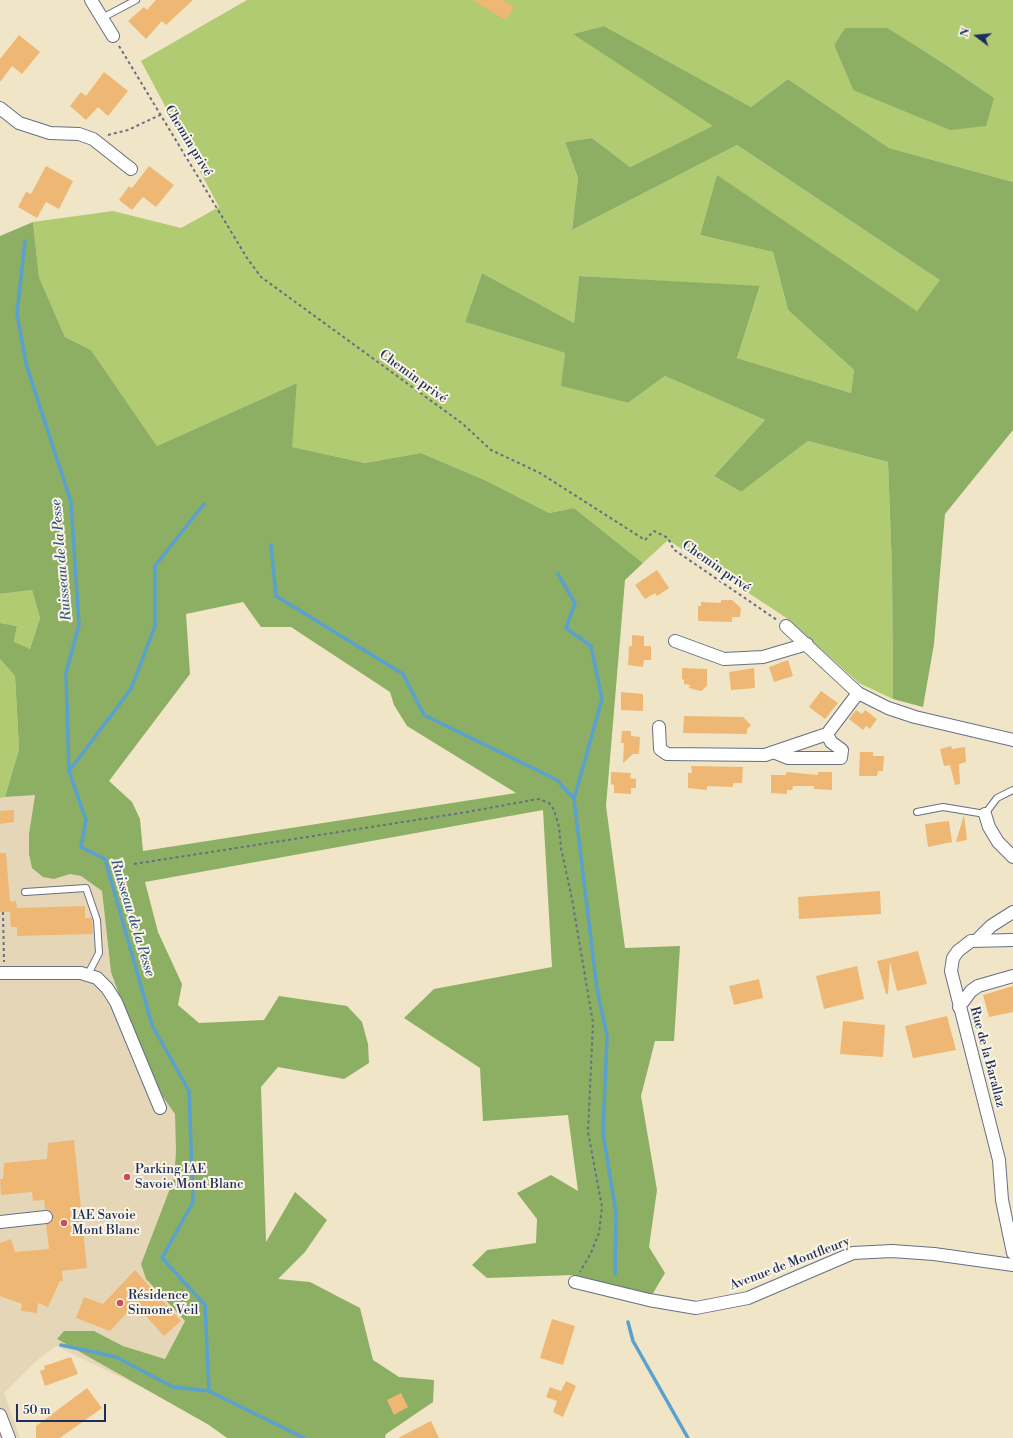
<!DOCTYPE html>
<meta charset="utf-8">
<style>
body{margin:0}
#map{position:relative;width:1013px;height:1438px;overflow:hidden;background:#f0e5c7;font-family:"Libre Bodoni",serif}
canvas{display:block}
.north{position:absolute;left:957px;top:16px;width:40px;height:40px;-webkit-text-stroke:3px #fcf5e5;paint-order:stroke;rotate:286deg;font-size:11px;font-weight:700;line-height:16px;text-align:center;color:#1b2f5e}
.north::after{content:'';display:block;margin:auto;width:14px;height:18px;background:#1b2f5e;clip-path:polygon(50% 0,100% 100%,50% 72%,0 100%)}
.scale{position:absolute;left:16px;top:1404px;width:90px;height:18px;box-sizing:border-box;border:2px solid #1b2f5e;border-top:0;padding-left:5px;font-size:12px;line-height:14px;white-space:nowrap;color:#1b2f5e;-webkit-text-stroke:3px #fcf5e5;paint-order:stroke}
</style>
<div id="map">
<canvas width="1013" height="1438"></canvas>
<div class="north">N</div>
<div class="scale">50 m</div>
</div>
<script>
const c = document.querySelector('canvas').getContext('2d');
c.lineJoin = 'round';
function fill(path, color) { c.fillStyle = color; c.fill(path, 'evenodd'); }
const poly = rows => new Path2D(rows.map(r => 'M' + r).join(''));
function trace(path, color, width, dash) { c.strokeStyle = color; c.lineWidth = width; c.lineCap = dash ? 'butt' : 'round'; c.setLineDash(dash || []); c.stroke(path); }
function drawText(font, color, halo, rows, align = 'center') {
  c.font = font + ' "Libre Bodoni",serif'; c.lineWidth = 4; c.setLineDash([]); c.textBaseline = 'middle'; c.strokeStyle = halo; c.fillStyle = color; for (const [text, x, y, turn = 0] of rows) {
    c.save(); c.translate(x, y); c.rotate((+turn || 0) * Math.PI / 180); c.textAlign = isNaN(turn) ? turn : align; if (halo) c.strokeText(text, 0, 0); c.fillText(text, 0, 0); c.restore();
  }
}
fill(poly([
 [35,794,29,834,54,879,70,874,81,876,102,891,111,972,133,1034,156,1087,175,1114,176,1152,174,1178,141,1264,146,1279,185,1321,165,1359,123,1346,94,1331,64,1331,57,1339,147,1390,56,1346,36,1361,4,1393,20,1438,0,1438,0,798]
]), '#e6d6b8');
fill(poly([
 [247,0,1013,0,1013,182,889,148,788,79,751,107,604,26,574,34,714,126,630,167,592,138,565,142,578,178,572,230,737,145,941,280,917,311,717,176,700,235,773,252,788,310,854,370,851,393,737,358,760,287,579,276,574,323,482,273,465,322,565,353,562,386,628,403,665,376,765,420,714,476,741,492,808,441,888,462,892,570,893,699,859,683,785,617,668,540,643,563,574,508,549,513,487,481,421,453,365,463,291,447,297,383,157,446,91,350,65,337,39,277,33,222,113,211,181,228,219,207,141,61],
 [845,28,888,28,946,65,994,98,853,90,834,45],
 [32,590,40,618,30,649,14,643,17,626,0,623,0,594],
 [0,659,15,676,19,749,5,797,0,798]
]), '#b0cb71');
fill(poly([
 [604,26,751,107,788,79,889,148,1013,182,1013,430,945,514,934,644,923,707,893,699,892,570,888,462,808,441,741,492,714,476,765,420,665,376,628,403,561,386,565,353,465,322,482,273,574,323,579,276,760,286,737,358,851,393,854,370,788,310,773,252,700,235,717,175,917,311,940,280,737,145,572,230,578,178,565,142,592,138,630,167,713,126,573,34],
 [845,28,888,28,946,65,994,98,986,126,950,130,853,90,834,45],
 [33,222,39,277,65,337,91,350,157,446,297,383,292,447,365,463,421,453,487,481,549,513,574,508,643,563,625,580,606,806,625,948,680,946,674,1041,655,1041,641,1096,657,1190,649,1247,665,1273,649,1300,573,1275,487,1278,472,1265,487,1250,536,1243,537,1219,517,1193,551,1175,578,1191,568,1115,483,1121,480,1068,404,1018,434,989,552,967,543,810,145,882,158,932,182,984,178,1005,199,1023,264,1020,279,996,347,1006,362,1022,368,1044,369,1063,344,1079,278,1067,261,1087,266,1242,295,1192,327,1220,305,1252,278,1279,310,1282,360,1308,373,1360,399,1377,434,1380,433,1402,386,1434,385,1438,227,1438,209,1425,57,1339,64,1331,94,1331,123,1346,165,1359,185,1321,146,1279,141,1264,174,1178,176,1152,175,1114,156,1087,133,1034,111,972,102,891,81,876,70,874,54,879,43,877,32,868,29,854,29,834,35,795,5,797,19,749,15,676,0,659,0,623,17,626,14,642,30,649,40,618,32,590,0,594,0,236],
 [243,602,261,627,291,627,390,692,394,705,407,726,516,793,143,851,140,819,132,802,109,781,190,674,186,614]
]), '#8caf63');
trace(poly([
 [25,241,17,313,26,364,71,502,79,625,66,673,69,771,86,820,81,847,105,859,152,1025,189,1091,193,1202,162,1258,205,1305,209,1391,304,1438],
 [271,545,276,596,403,674,424,715,557,780,574,799,597,989,607,1036,603,1133,616,1213,615,1274],
 [558,574,575,603,566,628,591,646,602,699,574,799],
 [70,770,131,689,155,626,155,566,204,504],
 [628,1322,633,1341,688,1438],
 [61,1345,116,1357,173,1387,209,1391]
]), '#5aa1d0', 3.5);
fill(poly([
 [156,0,193,0,166,25,162,21,146,39,128,21,144,7,147,10],
 [472,0,503,0,514,7,506,20],
 [19,35,40,52,22,74,12,66,0,82,0,59],
 [104,72,128,91,108,116,98,107,86,120,70,106,81,92,86,96],
 [46,166,73,181,59,209,46,202,37,218,18,207,26,192,31,194],
 [149,166,174,185,156,207,143,197,132,210,119,200,129,186,132,188],
 [657,570,669,588,657,596,655,593,645,599,635,585],
 [721,600,732,600,741,608,740,617,732,617,732,622,698,621,698,606,701,606,701,602,721,603],
 [632,635,644,636,644,646,651,646,651,660,644,660,643,667,628,665,629,646,632,646],
 [788,660,793,676,774,682,769,667],
 [682,668,707,669,707,686,701,691,696,690,689,688,690,685,684,684,684,680,682,679],
 [754,668,755,688,731,690,729,672],
 [821,691,838,703,825,719,809,707],
 [621,692,643,694,643,711,621,710],
 [856,710,862,714,865,710,877,719,870,729,866,726,863,730,849,719],
 [684,716,743,717,751,725,747,729,747,734,683,733],
 [622,731,631,731,631,736,640,737,639,754,633,754,623,763,624,743,621,743],
 [951,746,952,749,965,747,966,762,959,764,960,784,955,785,950,765,944,766,940,749],
 [860,752,873,752,873,756,884,756,883,771,878,771,877,776,859,776],
 [691,766,743,767,742,783,733,783,733,787,707,786,707,790,688,788,688,773,692,773],
 [611,772,631,773,630,778,636,779,636,788,631,788,631,794,614,793,614,785,611,784],
 [786,772,818,775,818,772,832,772,832,790,814,789,814,786,793,786,792,790,787,790,787,794,771,793,771,775,786,775],
 [14,810,14,822,0,824,0,811],
 [964,815,967,840,956,842],
 [949,821,952,842,928,847,925,824],
 [0,853,6,853,10,902,16,901,17,908,85,906,85,918,92,918,93,934,17,936,17,927,11,927,10,912,0,912],
 [880,891,881,914,799,919,798,897],
 [918,951,927,984,897,991,890,962,888,994,886,994,877,961],
 [857,966,864,999,824,1009,816,976],
 [759,979,763,998,734,1005,729,986],
 [1013,986,1013,1012,989,1017,983,995],
 [947,1016,956,1050,913,1058,905,1026],
 [843,1021,885,1025,883,1057,840,1054],
 [74,1140,87,1268,62,1271,63,1281,60,1281,48,1307,38,1303,37,1313,21,1311,22,1304,0,1296,0,1243,11,1239,15,1252,49,1249,46,1224,51,1223,53,1217,52,1212,45,1210,44,1200,33,1201,32,1192,1,1195,0,1179,3,1179,4,1163,47,1159,48,1143],
 [135,1270,181,1321,164,1336,135,1304,110,1331,76,1318,84,1297,103,1304],
 [552,1319,575,1326,563,1365,540,1358],
 [71,1357,78,1374,45,1386,40,1371,45,1369,44,1366],
 [566,1381,576,1386,563,1417,553,1412,557,1401,546,1397,550,1387,561,1391],
 [87,1388,102,1408,60,1438,36,1438,36,1426],
 [401,1393,408,1407,394,1415,387,1400],
 [431,1421,439,1438,398,1438]
]), '#eeb874');
const lane = poly([
 [102,18,136,0],
 [917,812,943,807,985,814,997,798,1013,790],
 [25,892,86,888,97,920,99,953,88,974]
]);
const street = poly([
 [91,0,113,36],
 [0,108,19,123,50,133,79,134,93,139,131,169],
 [786,626,858,693,888,708,915,717,1013,740],
 [675,641,724,659,763,657,807,644],
 [659,727,660,749,667,754,765,755,827,734,858,693],
 [773,752,788,758,841,758,842,750,831,742,827,734],
 [985,814,989,827,998,842,1013,857],
 [1013,940,971,941,958,951,953,958,951,971,999,1160,1002,1200,1013,1253],
 [976,941,991,926,1013,912],
 [0,973,81,973,97,978,107,988,116,1002,160,1108],
 [959,1007,971,991,978,986,1013,976],
 [0,1222,46,1217],
 [575,1282,649,1300,696,1308,748,1298,853,1253,892,1251,934,1254,1013,1265],
 [0,1415,9,1438]
]);
trace(lane, '#666f83', 8);
trace(street, '#666f83', 14);
trace(poly([
 [119,46,247,258,261,277,463,424,491,450,540,473,645,540,654,531,666,537,671,543,673,549,777,620],
 [108,135,128,130,162,114],
 [134,864,467,812,527,801,539,799,549,803,554,810,559,827,561,848,572,899,593,1023,588,1132,602,1207,599,1233,591,1253,580,1272],
 [3,912,4,962]
]), '#666f83', 2, [3, 3]);
trace(lane, '#fff', 6);
trace(street, '#fff', 12);
for (const [x, y, r, color] of [
 [127,1177,4,"#d1495b"],
 [64,1223,4,"#d1495b"],
 [120,1303,4,"#d1495b"]
]) { const dot = new Path2D(); dot.arc(x, y, r, 0, 2 * Math.PI); c.fillStyle = color; c.fill(dot); trace(dot, '#fcf5e5', 1.5); }
drawText('13px', '#1b2f5e', '#fcf5e5', [
 ["Chemin privé",188,141,59],
 ["Chemin privé",413,377,36],
 ["Chemin privé",716,567,35],
 ["Rue de la Barallaz",987,1057,75],
 ["Avenue de Montfleury",790,1264,-21]
]);
drawText('13px', '#1b2f5e', '#fcf5e5', [
 ["Parking IAE",135,1170],
 ["Savoie Mont Blanc",135,1185],
 ["IAE Savoie",72,1216],
 ["Mont Blanc",72,1231],
 ["Résidence",128,1296],
 ["Simone Veil",128,1311]
], 'left');
drawText('italic 14px', '#315786', '#fcf5e5', [
 ["Ruisseau de la Pesse",62,560,-95],
 ["Ruisseau de la Pesse",132,918,73]
]);
</script>
